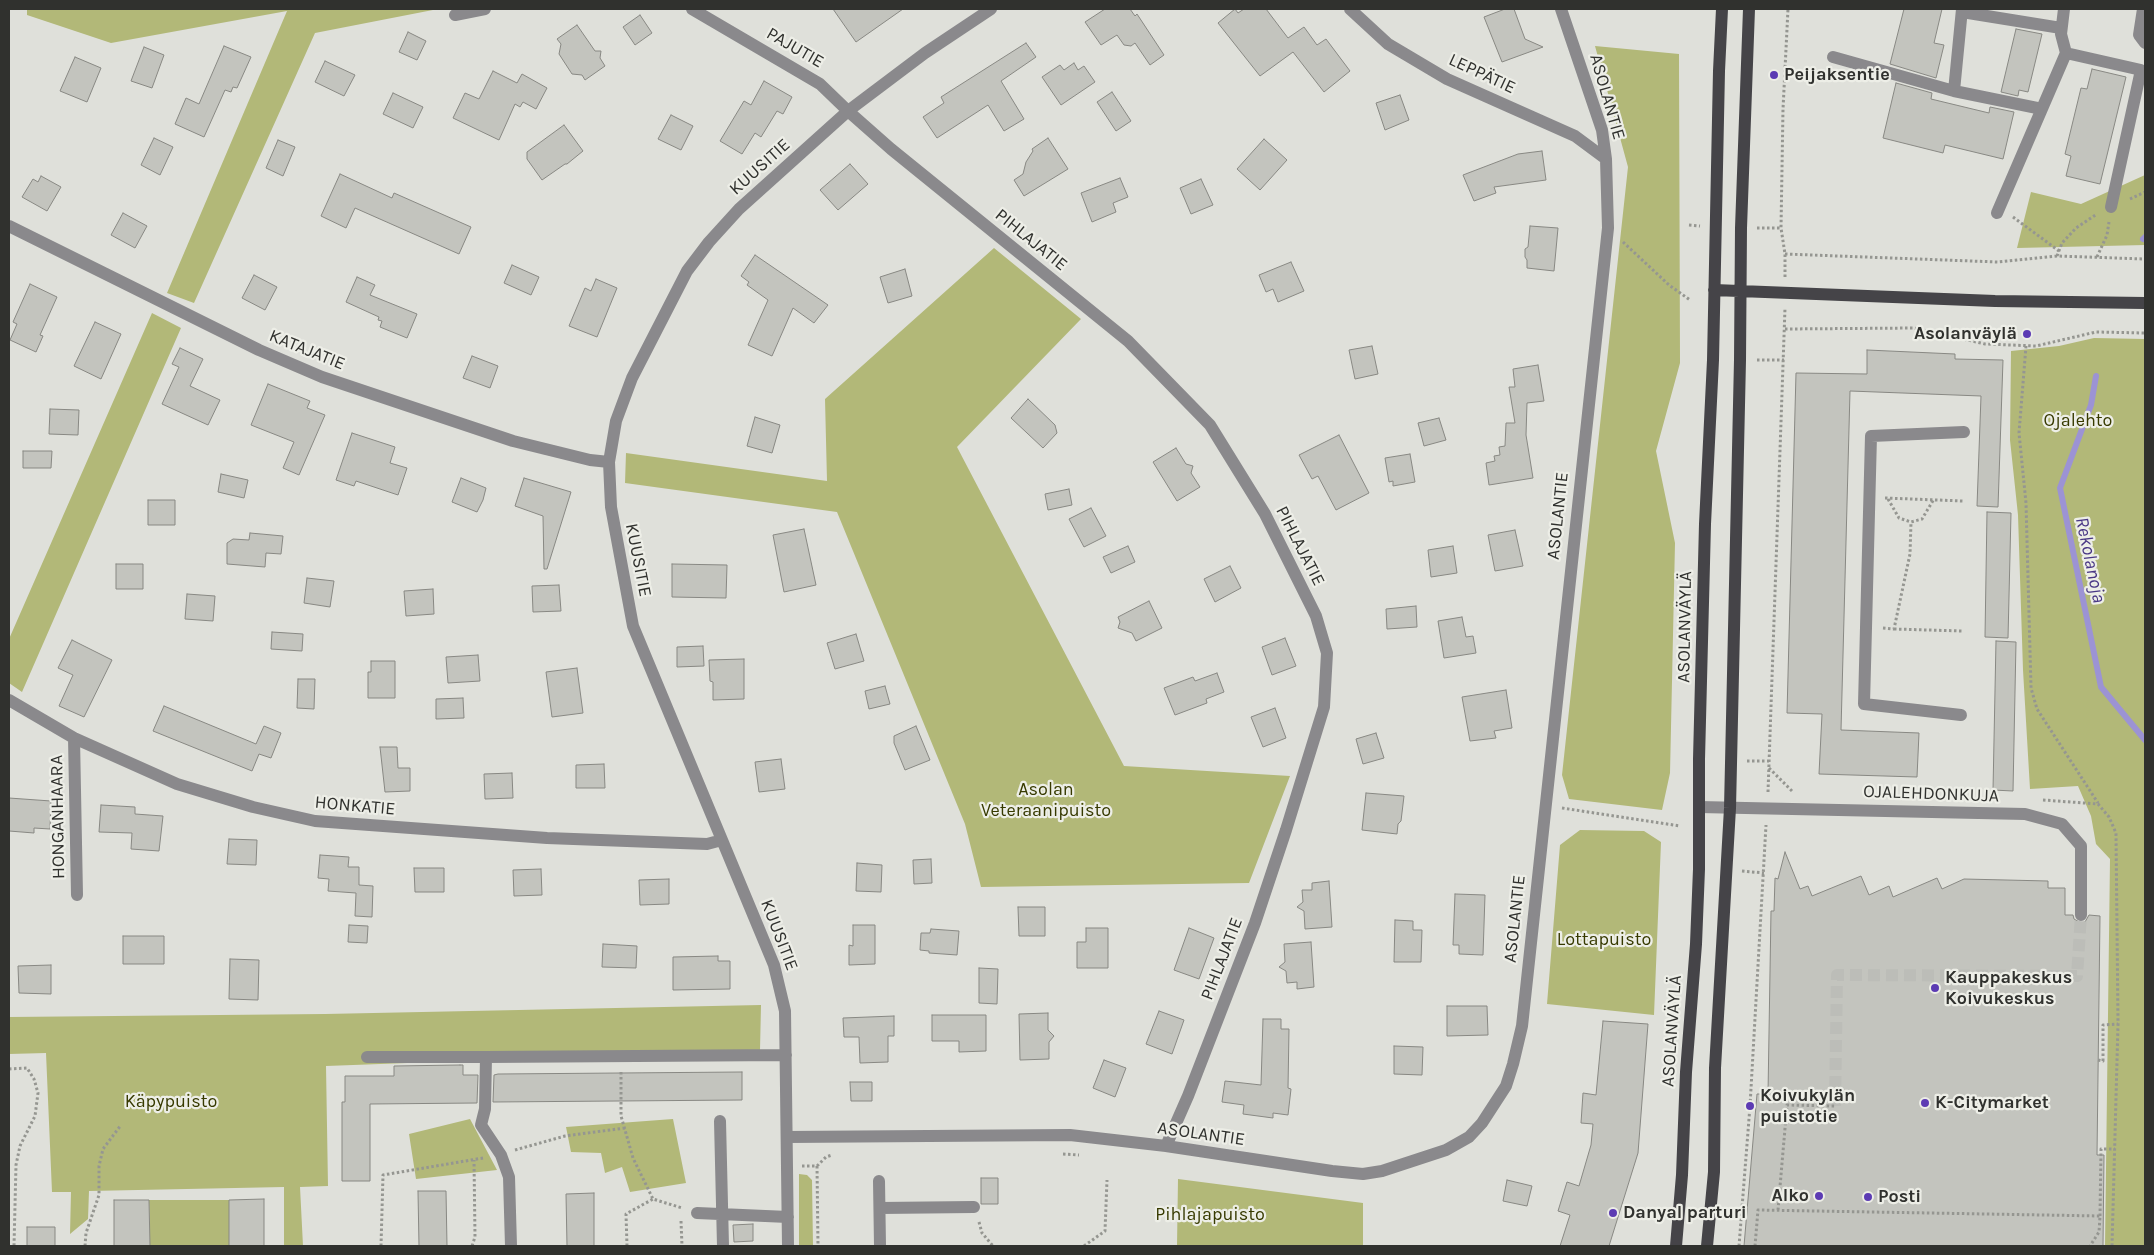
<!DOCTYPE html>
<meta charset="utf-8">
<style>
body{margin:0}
#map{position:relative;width:2154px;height:1255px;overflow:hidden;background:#dfe0da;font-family:Karla,sans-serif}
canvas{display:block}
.frame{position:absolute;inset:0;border:10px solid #30312e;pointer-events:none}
</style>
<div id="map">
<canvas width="2154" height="1255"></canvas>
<div class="frame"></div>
</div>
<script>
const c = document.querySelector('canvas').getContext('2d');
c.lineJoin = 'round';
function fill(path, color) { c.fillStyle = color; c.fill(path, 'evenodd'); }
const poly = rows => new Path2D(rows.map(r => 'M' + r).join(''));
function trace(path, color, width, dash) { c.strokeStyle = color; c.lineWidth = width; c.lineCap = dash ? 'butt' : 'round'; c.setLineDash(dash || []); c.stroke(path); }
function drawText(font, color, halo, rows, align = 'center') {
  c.font = font + ' Karla,sans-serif'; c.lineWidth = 4.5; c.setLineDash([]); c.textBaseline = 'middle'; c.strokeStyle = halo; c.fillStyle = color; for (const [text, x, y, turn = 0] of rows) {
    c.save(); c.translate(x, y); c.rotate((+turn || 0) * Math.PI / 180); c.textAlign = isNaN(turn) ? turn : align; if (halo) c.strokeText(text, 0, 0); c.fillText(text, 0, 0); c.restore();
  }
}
fill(poly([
 [27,9,438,9,315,33,194,303,167,293,287,11,111,43,27,15],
 [1595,46,1679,54,1680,363,1656,451,1675,543,1670,773,1662,810,1569,799,1562,775,1628,167],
 [2145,175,2145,245,2017,248,2031,192,2081,204],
 [994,248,1081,319,957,447,1124,766,1290,776,1249,883,981,887,965,824,837,512,625,483,626,453,827,481,825,399],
 [152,313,181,328,22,692,9,683,9,639],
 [2094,338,2145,339,2145,1246,2105,1246,2110,859,2096,844,2091,816,2078,786,2030,789,2023,670,2018,515,2010,440,2011,351,2059,346],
 [1580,830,1644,831,1661,842,1654,1015,1547,1004,1560,845],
 [761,1005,760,1050,326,1066,328,1186,300,1187,303,1246,284,1246,284,1187,89,1191,88,1219,70,1234,71,1192,52,1192,46,1053,9,1054,9,1017,325,1014],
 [470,1119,497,1170,416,1179,409,1134],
 [673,1119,686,1183,630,1192,622,1167,605,1173,601,1153,571,1152,566,1127],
 [799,1174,807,1175,812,1180,813,1246,799,1246],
 [1178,1179,1363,1203,1363,1246,1177,1246],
 [149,1200,229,1200,229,1245,150,1246]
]), '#b2b878');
trace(poly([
 [2143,239,2145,237],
 [2096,376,2091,405,2060,488,2101,687,2145,740]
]), '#9c93d4', 6);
const building = poly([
 [833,9,903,9,856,42,833,9],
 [1105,9,1130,9,1135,16,1137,14,1164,55,1150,65,1135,43,1131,46,1124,45,1117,35,1101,45,1085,22,1105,9],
 [1235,9,1238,13,1244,9,1266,9,1288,38,1304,27,1317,45,1326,39,1350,71,1324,92,1293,52,1260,76,1218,23,1235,9],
 [1505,9,1514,9,1525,39,1543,47,1502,62,1484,17,1505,9],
 [1904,9,1942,9,1934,43,1944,45,1936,78,1890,64,1904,9],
 [640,15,652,33,635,45,623,27,640,15],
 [577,25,595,51,601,51,600,58,605,66,585,80,582,75,572,74,559,54,561,44,557,39,577,25],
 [2016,29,2042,34,2028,92,2019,90,2018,96,2001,92,2016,29],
 [408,32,426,41,417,60,399,52,408,32],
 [1026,43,1036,57,1001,81,1024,119,1004,131,988,105,937,138,923,117,944,103,941,97,1026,43],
 [224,46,251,57,237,88,233,87,231,92,225,90,204,137,175,124,186,98,199,104,224,46],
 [144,47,164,55,152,88,131,81,144,47],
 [75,57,101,68,87,102,60,91,75,57],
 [325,61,355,75,344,96,315,82,325,61],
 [1074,63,1078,70,1084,66,1095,82,1061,105,1042,77,1060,65,1064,70,1074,63],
 [2092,69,2126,77,2100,184,2066,176,2071,156,2065,154,2081,88,2087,89,2092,69],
 [493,71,517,83,522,74,547,88,536,109,523,102,520,107,515,104,499,140,453,118,465,93,479,99,493,71],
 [764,81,792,97,783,114,777,111,761,137,755,133,742,154,720,141,744,101,751,105,764,81],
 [1896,83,1932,93,1931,99,1989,113,1990,107,2014,112,2003,159,1945,145,1943,153,1883,138,1896,83],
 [1112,92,1131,121,1116,131,1097,102,1112,92],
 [393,93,423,107,413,128,383,114,393,93],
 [1400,95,1409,120,1385,130,1376,103,1400,95],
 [671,115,693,126,681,150,658,139,671,115],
 [564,125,583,151,567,164,565,164,542,180,527,159,527,152,564,125],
 [154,138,173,147,160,175,141,165,154,138],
 [1048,138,1068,169,1024,196,1014,180,1023,174,1026,162,1033,151,1032,149,1048,138],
 [1264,139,1287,160,1260,190,1237,169,1264,139],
 [278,140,295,147,283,176,266,168,278,140],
 [1542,151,1546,180,1494,187,1496,193,1474,201,1463,175,1518,154,1542,151],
 [850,164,868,184,838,210,820,190,850,164],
 [340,174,392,198,394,193,471,227,459,254,355,208,346,228,321,216,340,174],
 [41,176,61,187,47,211,22,197,33,179,38,182,41,176],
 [1120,178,1128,197,1113,203,1116,212,1092,222,1081,193,1120,178],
 [1201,179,1213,205,1191,214,1180,188,1201,179],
 [123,213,147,226,135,248,111,235,123,213],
 [1530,226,1558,228,1554,271,1527,268,1527,260,1525,257,1525,249,1528,247,1530,226],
 [755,255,828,305,814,323,793,308,772,356,748,345,768,300,747,285,749,282,741,276,755,255],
 [1291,262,1304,291,1278,302,1273,289,1266,292,1259,275,1291,262],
 [512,265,539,277,531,295,504,283,512,265],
 [905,269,912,296,888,303,880,277,905,269],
 [254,275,277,287,265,310,242,298,254,275],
 [357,277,375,285,370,295,417,314,407,338,380,327,382,321,378,320,379,317,346,302,357,277],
 [596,279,617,288,597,337,569,326,585,288,591,291,596,279],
 [30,284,57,297,40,335,43,336,36,352,10,340,17,324,13,322,30,284],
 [95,322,121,334,101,379,74,366,95,322],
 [1372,346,1378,374,1355,379,1349,350,1372,346],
 [180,348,203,359,190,386,220,400,208,425,162,404,179,367,172,364,180,348],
 [1867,350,1955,354,1955,359,2003,360,1998,507,1977,506,1981,396,1850,391,1841,730,1919,733,1917,777,1819,774,1822,714,1787,713,1796,373,1867,374,1867,350],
 [472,356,498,366,490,388,463,378,472,356],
 [1538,365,1544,401,1527,403,1526,435,1533,478,1489,485,1486,463,1495,461,1494,456,1500,455,1499,447,1505,446,1506,423,1515,423,1509,387,1515,387,1513,369,1538,365],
 [268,384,310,401,307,408,325,415,299,475,283,468,294,442,251,425,268,384],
 [1028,399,1055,425,1057,433,1043,448,1011,418,1028,399],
 [50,409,79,410,78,435,49,434,50,409],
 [755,417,780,425,772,453,747,446,755,417],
 [1439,418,1446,440,1424,446,1418,423,1439,418],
 [352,433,395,447,390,463,407,468,398,495,356,481,354,486,336,480,352,433],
 [1339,435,1369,493,1336,510,1318,476,1312,479,1299,455,1339,435],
 [1176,448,1186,464,1193,466,1191,473,1200,487,1177,501,1153,462,1176,448],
 [23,451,52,451,51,468,23,468,23,451],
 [1410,454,1415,482,1393,486,1393,481,1389,482,1385,458,1410,454],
 [221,474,248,480,244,498,218,492,221,474],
 [461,478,486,488,483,500,477,512,452,502,461,478],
 [524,478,571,492,547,569,544,569,543,516,515,506,524,478],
 [1069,489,1072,505,1048,510,1045,494,1069,489],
 [148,500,175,500,175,525,148,525,148,500],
 [1091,508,1106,536,1084,547,1069,519,1091,508],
 [1987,512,2011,513,2008,638,1985,637,1987,512],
 [804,529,816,585,784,592,773,535,804,529],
 [1515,530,1523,566,1495,571,1488,535,1515,530],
 [250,533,283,536,281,554,266,553,265,567,227,564,227,543,233,539,249,540,250,533],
 [1128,546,1135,562,1111,573,1103,557,1128,546],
 [1453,546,1457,573,1431,577,1428,550,1453,546],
 [116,564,143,564,143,589,116,589,116,564],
 [672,564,727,565,726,598,672,597,672,564],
 [1230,566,1241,588,1215,602,1204,579,1230,566],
 [307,578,334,581,330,607,304,603,307,578],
 [559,585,561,611,533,612,532,586,559,585],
 [433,589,434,614,406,616,404,591,433,589],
 [187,594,215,596,213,621,185,619,187,594],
 [1149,601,1162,628,1136,641,1132,633,1118,628,1120,622,1118,617,1149,601],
 [1416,606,1417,627,1387,629,1386,609,1416,606],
 [1462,617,1466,637,1473,636,1476,653,1444,658,1438,621,1462,617],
 [272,632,303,634,302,651,271,649,272,632],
 [856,634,864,661,835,669,827,643,856,634],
 [1285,638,1296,666,1272,675,1262,647,1285,638],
 [72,640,112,660,84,717,59,706,73,675,58,668,72,640],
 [1996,641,2016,642,2013,791,1993,790,1996,641],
 [703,646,704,666,677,667,677,647,703,646],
 [478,655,480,681,448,683,446,657,478,655],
 [744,659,744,699,713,700,713,682,710,681,709,660,744,659],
 [371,661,395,661,395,698,368,698,368,672,371,672,371,661],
 [577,668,583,713,552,717,546,672,577,668],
 [1217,673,1224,692,1206,699,1207,703,1175,715,1164,688,1193,677,1195,681,1217,673],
 [298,679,315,679,314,709,297,708,298,679],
 [885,686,890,704,869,709,865,691,885,686],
 [1506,690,1512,728,1494,731,1496,738,1470,741,1462,697,1506,690],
 [463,698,464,718,436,719,436,699,463,698],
 [164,706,256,744,264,726,281,733,271,758,259,754,252,771,153,731,164,706],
 [1275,708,1286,738,1263,747,1251,717,1275,708],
 [916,726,930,760,905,770,894,743,894,736,916,726],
 [1376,733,1384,758,1363,764,1356,739,1376,733],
 [380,747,397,747,398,768,410,768,410,791,385,792,380,747],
 [781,759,785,789,759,792,755,762,781,759],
 [604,764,605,788,576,788,576,765,604,764],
 [512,773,513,798,485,799,484,774,512,773],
 [1366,793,1404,796,1401,821,1398,824,1397,834,1362,830,1366,793],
 [9,798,51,801,50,829,34,828,34,833,9,831,9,798],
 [101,805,135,807,135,814,163,816,159,851,131,849,132,833,99,832,101,805],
 [229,839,257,840,256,865,227,864,229,839],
 [1785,852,1800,889,1808,886,1812,896,1861,876,1869,895,1889,886,1893,897,1937,878,1942,889,1964,879,2048,881,2048,888,2065,888,2065,915,2073,915,2074,919,2081,923,2085,922,2089,915,2100,916,2097,1155,2104,1155,2103,1246,1744,1246,1757,1094,1768,1094,1771,911,1774,911,1775,878,1778,879,1785,852],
 [320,855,349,857,348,867,359,867,359,885,373,886,372,917,355,916,356,893,328,891,329,879,318,878,320,855],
 [931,859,932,883,914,884,913,860,931,859],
 [857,863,882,865,881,892,856,891,857,863],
 [414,868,444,868,444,892,415,892,414,868],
 [541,869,542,895,514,896,513,870,541,869],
 [669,879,669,904,640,905,639,880,669,879],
 [1329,881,1332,927,1305,929,1304,911,1297,907,1303,902,1302,890,1312,890,1312,883,1329,881],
 [1455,894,1485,895,1483,955,1459,954,1459,945,1453,945,1455,894],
 [1018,907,1045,907,1045,936,1019,936,1018,907],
 [1395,920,1413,921,1413,930,1422,930,1421,962,1394,962,1395,920],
 [349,925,368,926,367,943,348,942,349,925],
 [853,925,875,925,875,964,849,965,849,945,853,946,853,925],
 [1086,928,1108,928,1108,968,1077,968,1077,942,1086,942,1086,928],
 [1189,928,1214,938,1199,979,1174,970,1189,928],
 [931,929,959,931,957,955,929,953,929,951,920,950,921,933,930,933,931,929],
 [123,936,164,936,164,964,123,964,123,936],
 [1311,942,1314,987,1297,989,1297,982,1287,983,1286,971,1279,967,1285,962,1284,944,1311,942],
 [603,944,637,946,636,968,602,967,603,944],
 [718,956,718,961,730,961,730,989,673,990,673,957,718,956],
 [230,959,259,960,258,1000,229,999,230,959],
 [51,965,51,994,19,993,18,966,51,965],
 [979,968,998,969,997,1004,979,1003,979,968],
 [1447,1006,1487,1006,1488,1035,1447,1036,1447,1006],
 [1159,1011,1184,1020,1172,1054,1146,1044,1159,1011],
 [1048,1013,1048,1030,1054,1036,1049,1042,1049,1059,1020,1060,1019,1014,1048,1013],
 [932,1015,986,1015,986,1051,959,1052,959,1041,932,1041,932,1015],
 [894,1016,894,1036,888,1036,888,1062,860,1063,859,1037,844,1037,843,1018,894,1016],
 [1263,1019,1281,1019,1281,1029,1289,1029,1288,1088,1291,1089,1288,1115,1273,1113,1273,1118,1243,1114,1244,1105,1222,1102,1225,1081,1261,1085,1263,1019],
 [1603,1021,1648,1024,1638,1153,1609,1246,1560,1246,1570,1215,1558,1211,1567,1182,1579,1186,1591,1145,1593,1124,1581,1123,1583,1093,1596,1095,1603,1021],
 [1394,1046,1423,1047,1422,1075,1394,1074,1394,1046],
 [1104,1060,1126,1068,1115,1097,1093,1088,1104,1060],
 [460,1065,463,1065,463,1075,478,1075,477,1103,370,1104,370,1181,342,1181,342,1102,345,1102,345,1076,394,1076,394,1066,460,1065],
 [742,1072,742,1100,493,1102,494,1075,498,1074,742,1072],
 [850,1082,872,1082,872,1101,851,1101,850,1082],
 [981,1178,998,1178,998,1204,981,1204,981,1178],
 [1507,1180,1532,1186,1527,1206,1503,1201,1507,1180],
 [418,1191,446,1191,447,1246,419,1246,418,1191],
 [594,1193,594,1246,567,1246,566,1194,594,1193],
 [264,1199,264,1246,229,1246,229,1200,264,1199],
 [114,1200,149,1200,150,1246,114,1246,114,1200],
 [753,1224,753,1241,734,1242,733,1225,753,1224],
 [27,1227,55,1227,55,1246,27,1246,27,1227]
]);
fill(building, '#c3c4be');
trace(building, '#888883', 1);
trace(poly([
 [1835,1106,1837,975,2077,976,2081,915]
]), '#bcbdb8', 12, [12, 6]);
trace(poly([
 [2130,199,2145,192],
 [2013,217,2059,251],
 [1689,225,1700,226],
 [1757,228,1781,228],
 [1623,242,1669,285,1690,300],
 [1785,254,1998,262,2057,256,2145,259],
 [2057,256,2062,243,2076,228,2097,214],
 [2097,257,2107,235,2109,222],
 [1785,277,1785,254,1781,228,1783,109,1788,9],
 [1785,329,1914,328,1985,344,2036,346,2096,332,2145,333],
 [2026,346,2019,433,2026,503,2031,688,2037,709,2098,803],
 [1757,360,1784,360],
 [1885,498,1963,501],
 [1888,499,1899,518,1911,522,1922,519,1934,499],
 [1883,628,1894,629,1910,554,1911,522],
 [1894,629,1962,631],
 [1747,761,1769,761],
 [1769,768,1793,792],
 [1768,792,1785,308],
 [2043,800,2098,804,2109,817,2116,833,2118,1024,2112,1246],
 [1562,808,1680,826],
 [1742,871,1764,873],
 [2098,1060,2103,1061,2103,1025,2118,1024],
 [9,1069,27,1068,34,1079,38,1093,35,1116,20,1146,16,1165,14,1246],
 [621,1072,621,1116,633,1158,653,1199,682,1208],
 [515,1150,565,1136,625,1128],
 [1063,1154,1079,1155],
 [802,1166,817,1166,826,1157,832,1155],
 [817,1166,818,1246],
 [1778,1210,1787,1105,1835,1106],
 [2100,1216,2101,1149,2115,1149],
 [681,1221,682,1246],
 [979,1222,982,1233,993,1246],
 [85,1246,86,1233,99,1195,99,1166,103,1149,121,1125],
 [381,1246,383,1175,483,1158],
 [472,1246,475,1237,474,1160],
 [627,1246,626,1214,653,1199],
 [1084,1246,1105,1231,1107,1180],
 [1739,1246,1750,1106,1766,825],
 [1755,1246,1758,1210,2100,1216,2099,1232,2090,1246]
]), '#959691', 3, [2.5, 2.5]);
trace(poly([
 [692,9,820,84,848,111,891,149,1128,341,1210,425,1265,514,1316,616,1327,653,1324,707,1286,830,1255,923,1188,1096,1166,1146],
 [1350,9,1388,44,1447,79,1575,136,1606,159],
 [2143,9,2139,35,2145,43],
 [1962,12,2061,28],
 [455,15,485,9],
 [2066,53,2141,70,2111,207],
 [1833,57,1954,91,1962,9],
 [1954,91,2042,109],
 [1997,213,2066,53,2061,34,2064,9],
 [9,226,259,350,322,377,513,441,590,460,609,462],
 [9,700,74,738,177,784,253,807,315,821,547,838,707,844,722,840],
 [1961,715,1864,704,1871,436,1964,432],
 [74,738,77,895],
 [1699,807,2025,814,2062,824,2081,846,2081,915],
 [367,1057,486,1057,485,1109,481,1125,501,1155,509,1177,511,1246],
 [486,1057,786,1055],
 [720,1121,723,1246],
 [787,1137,1070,1135,1166,1146,1332,1171,1363,1174,1382,1171,1446,1150,1469,1137,1482,1123,1506,1086,1513,1064,1522,1026,1608,228,1606,159,1602,130,1561,9],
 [879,1181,880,1246],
 [880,1208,974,1207],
 [697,1213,788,1217],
 [788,1246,785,1011,774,965,633,626,611,507,609,462,616,421,632,378,687,271,709,242,739,209,848,111,925,53,991,9]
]), '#8a898c', 12);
trace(poly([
 [1714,290,1995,301,2145,303],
 [1676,1246,1682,1175,1686,1072,1696,944,1699,869,1699,759,1705,524,1713,360,1719,71,1722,9],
 [1707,1246,1714,1172,1715,1068,1730,808,1740,360,1741,228,1749,9]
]), '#454448', 12);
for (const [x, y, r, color] of [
 [1774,75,5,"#5c3bb3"],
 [2027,334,5,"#5c3bb3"],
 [1935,988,5,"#5c3bb3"],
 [1925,1103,5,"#5c3bb3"],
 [1750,1106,5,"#5c3bb3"],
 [1819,1196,5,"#5c3bb3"],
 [1868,1197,5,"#5c3bb3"],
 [1613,1213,5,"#5c3bb3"]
]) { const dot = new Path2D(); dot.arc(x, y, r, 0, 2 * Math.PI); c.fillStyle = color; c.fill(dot); trace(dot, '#edeee7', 2); }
drawText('18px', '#30312e', '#edeee7', [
 ["PAJUTIE",795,48,30],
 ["LEPPÄTIE",1482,74,25],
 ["ASOLANTIE",1607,97,74],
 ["KUUSITIE",760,167,-42],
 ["PIHLAJATIE",1031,240,39],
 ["KATAJATIE",307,350,22],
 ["ASOLANTIE",1558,516,-84],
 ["PIHLAJATIE",1300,546,63],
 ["KUUSITIE",638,560,79],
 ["ASOLANVÄYLÄ",1685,627,-89],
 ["OJALEHDONKUJA",1931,794,2],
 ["HONKATIE",355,806,5],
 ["HONGANHAARA",58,817,-91],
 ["ASOLANTIE",1515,919,-84],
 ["KUUSITIE",779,935,69],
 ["PIHLAJATIE",1222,959,-69],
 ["ASOLANVÄYLÄ",1672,1031,-86],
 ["ASOLANTIE",1201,1134,8]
]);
drawText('bold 18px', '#30312e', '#edeee7', [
 ["Peijaksentie",1784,75],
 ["Asolanväylä",2017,334,"right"],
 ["Kauppakeskus",1945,978],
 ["Koivukeskus",1945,999],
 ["Koivukylän",1760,1096],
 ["puistotie",1760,1117],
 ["K-Citymarket",1935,1103],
 ["Alko",1809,1196,"right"],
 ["Posti",1878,1197],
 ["Danyal parturi",1623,1213]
], 'left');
drawText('18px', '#373a00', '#edeee7', [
 ["Ojalehto",2078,421],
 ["Asolan",1046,790],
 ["Veteraanipuisto",1046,811],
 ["Lottapuisto",1604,940],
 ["Käpypuisto",171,1102],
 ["Pihlajapuisto",1210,1215]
]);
drawText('italic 19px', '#493785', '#edeee7', [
 ["Rekolanoja",2090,560,78]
]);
</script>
